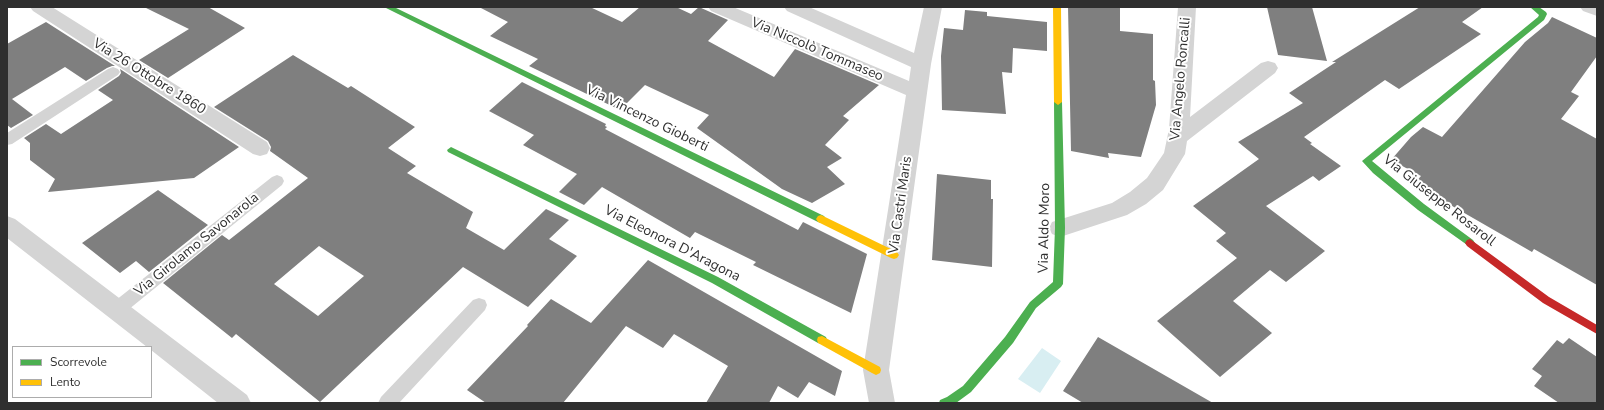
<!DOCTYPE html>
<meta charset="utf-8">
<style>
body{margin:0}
#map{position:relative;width:1604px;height:410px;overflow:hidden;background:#fff;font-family:"Nunito Sans",sans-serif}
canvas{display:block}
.frame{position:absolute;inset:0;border:8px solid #2f2f2f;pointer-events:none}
.legend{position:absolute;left:12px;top:346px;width:140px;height:52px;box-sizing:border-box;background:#fff;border:1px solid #acacac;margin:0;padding:5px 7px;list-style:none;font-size:12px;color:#2f2f2f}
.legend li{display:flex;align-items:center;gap:8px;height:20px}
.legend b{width:20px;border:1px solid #acacac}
</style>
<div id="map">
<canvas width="1604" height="410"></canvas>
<div class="frame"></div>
<ul class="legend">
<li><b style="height:5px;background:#4caf50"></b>Scorrevole</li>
<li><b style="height:5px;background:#ffc107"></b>Lento</li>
</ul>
</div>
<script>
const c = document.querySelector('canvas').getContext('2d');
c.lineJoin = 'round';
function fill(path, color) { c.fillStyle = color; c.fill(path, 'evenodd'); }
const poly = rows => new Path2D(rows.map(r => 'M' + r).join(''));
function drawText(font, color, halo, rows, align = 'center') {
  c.font = font + ' "Nunito Sans",sans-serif'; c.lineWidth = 4; c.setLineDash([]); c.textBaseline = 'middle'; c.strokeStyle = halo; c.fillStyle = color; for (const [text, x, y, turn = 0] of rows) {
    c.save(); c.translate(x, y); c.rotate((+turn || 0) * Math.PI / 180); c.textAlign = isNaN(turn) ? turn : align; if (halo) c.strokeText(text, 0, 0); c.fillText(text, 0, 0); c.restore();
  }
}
fill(poly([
 [1042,348,1061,361,1040,393,1018,379]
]), '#d8eef2');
fill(poly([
 [144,7,208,7,245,28,168,78,139,60,189,29],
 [479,7,590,7,622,22,640,7,676,7,691,14,699,7,728,20,708,41,774,77,795,49,879,85,843,116,849,120,825,145,842,158,827,167,845,184,812,203,782,189,697,128,709,115,645,85,620,110,529,66,538,59,490,36,508,22],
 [1068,7,1120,7,1120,31,1153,34,1153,80,1155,81,1156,105,1141,157,1108,153,1109,158,1071,151],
 [1267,7,1312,7,1327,61,1278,55],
 [1420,7,1483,7,1462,22,1481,34,1399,89,1385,80,1304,137,1312,143,1310,144,1341,166,1319,181,1313,176,1266,206,1325,251,1286,282,1270,270,1233,301,1272,333,1220,377,1157,321,1237,258,1216,241,1226,233,1193,206,1259,159,1238,142,1303,103,1289,93,1336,62,1332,62],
 [965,10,987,12,987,16,1047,22,1047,51,1013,48,1012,73,1002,72,1006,114,942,110,941,56,944,28,963,30],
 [1552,17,1597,38,1597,56,1571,92,1579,96,1561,119,1597,139,1597,285,1534,249,1532,252,1414,184,1421,176,1391,160,1411,137,1423,127,1442,137,1525,42,1548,23],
 [46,22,115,66,112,66,107,68,86,81,65,67,12,99,33,115,11,128,7,125,7,44],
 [293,55,348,88,351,86,415,127,388,148,416,166,407,173,473,212,466,228,504,250,546,209,569,220,549,239,577,256,528,307,463,267,320,402,236,334,232,338,163,283,222,235,229,240,308,178,270,151,271,147,268,141,214,107],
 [319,246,364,276,318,316,274,284],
 [120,69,239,147,194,178,48,192,55,179,30,160,30,143,24,138,46,124,61,134,113,100,98,90,119,76,121,73],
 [522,82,606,124,605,126,607,127,605,129,798,230,803,222,867,254,851,313,753,265,756,262,695,232,690,238,602,187,584,205,559,192,577,174,523,145,534,135,489,111],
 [937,174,991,180,991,199,993,199,992,267,932,260],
 [158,190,208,225,149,272,136,261,120,273,82,243],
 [648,260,842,371,835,396,809,382,798,398,778,386,769,403,706,403,728,366,674,334,663,348,626,326,563,403,486,403,467,390,528,326,527,325,551,299,591,323],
 [1098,337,1213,403,1083,403,1063,391],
 [1569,338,1597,357,1597,403,1559,403,1534,386,1542,376,1532,369,1557,340,1563,344]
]), '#7f7f7f');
fill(poly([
 [113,67,118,69,120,72,118,75,12,144,7,145,7,133,108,69,113,67],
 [277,175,282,177,284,181,282,185,123,314,117,316,111,314,109,309,111,304,272,177,277,175],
 [479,298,485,300,487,305,485,310,399,403,378,403,381,397,473,300,479,298]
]), '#d4d4d4');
fill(poly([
 [30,7,52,7,267,142,270,148,267,154,260,156,253,154,33,11,30,7],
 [708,7,733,7,909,81,911,67,787,11,784,7,809,7,914,53,924,7,942,7,931,64,889,370,895,403,869,403,863,370,906,95,711,11,708,7],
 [1178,7,1196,7,1190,117,1261,63,1268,61,1275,63,1278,68,1275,73,1187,141,1185,154,1163,190,1146,204,1127,215,1060,237,1052,234,1049,228,1052,222,1112,203,1130,192,1147,178,1164,153,1169,129,1178,7],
 [1580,7,1597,7,1597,16,1583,11,1580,7],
 [7,216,15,219,247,395,251,403,218,403,151,350,151,347,147,347,7,238,7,216]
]), '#d4d4d4');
fill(poly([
 [384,7,394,7,824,216,826,219,824,222,821,223,818,222,384,7],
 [1530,7,1539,7,1546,12,1547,14,1544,20,1372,161,1424,204,1473,240,1475,243,1473,246,1470,247,1418,210,1373,173,1362,161,1538,17,1539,15,1530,7],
 [1058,99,1062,102,1065,228,1063,284,1061,287,1036,308,1013,343,971,392,956,403,939,403,940,400,947,397,963,386,1005,337,1030,302,1053,282,1055,228,1054,102,1058,99],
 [451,147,718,277,826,337,827,340,826,343,822,344,818,343,712,283,448,152,447,150,451,147]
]), '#4caf50');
fill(poly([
 [1053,7,1061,7,1062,102,1058,105,1054,102,1053,7],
 [821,215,897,252,899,255,897,258,894,259,891,258,818,222,816,219,818,216,821,215],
 [822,336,880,367,881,370,880,373,876,375,872,373,818,343,817,340,818,337,822,336]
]), '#ffc107');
fill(poly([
 [1470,239,1549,297,1597,325,1597,334,1543,303,1467,246,1465,243,1467,240,1470,239]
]), '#c62828');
drawText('14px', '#2f2f2f', '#fff', [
 ["Via Niccolò Tommaseo",817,50,23],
 ["Via 26 Ottobre 1860",149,77,32],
 ["Via Angelo Roncalli",1181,79,-85],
 ["Via Vincenzo Gioberti",647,119,26],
 ["Via Giuseppe Rosaroll",1439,201,38],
 ["Via Castri Maris",901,205,-82],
 ["Via Aldo Moro",1045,228,-89],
 ["Via Eleonora D'Aragona",672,244,27],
 ["Via Girolamo Savonarola",197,245,-39]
]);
</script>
